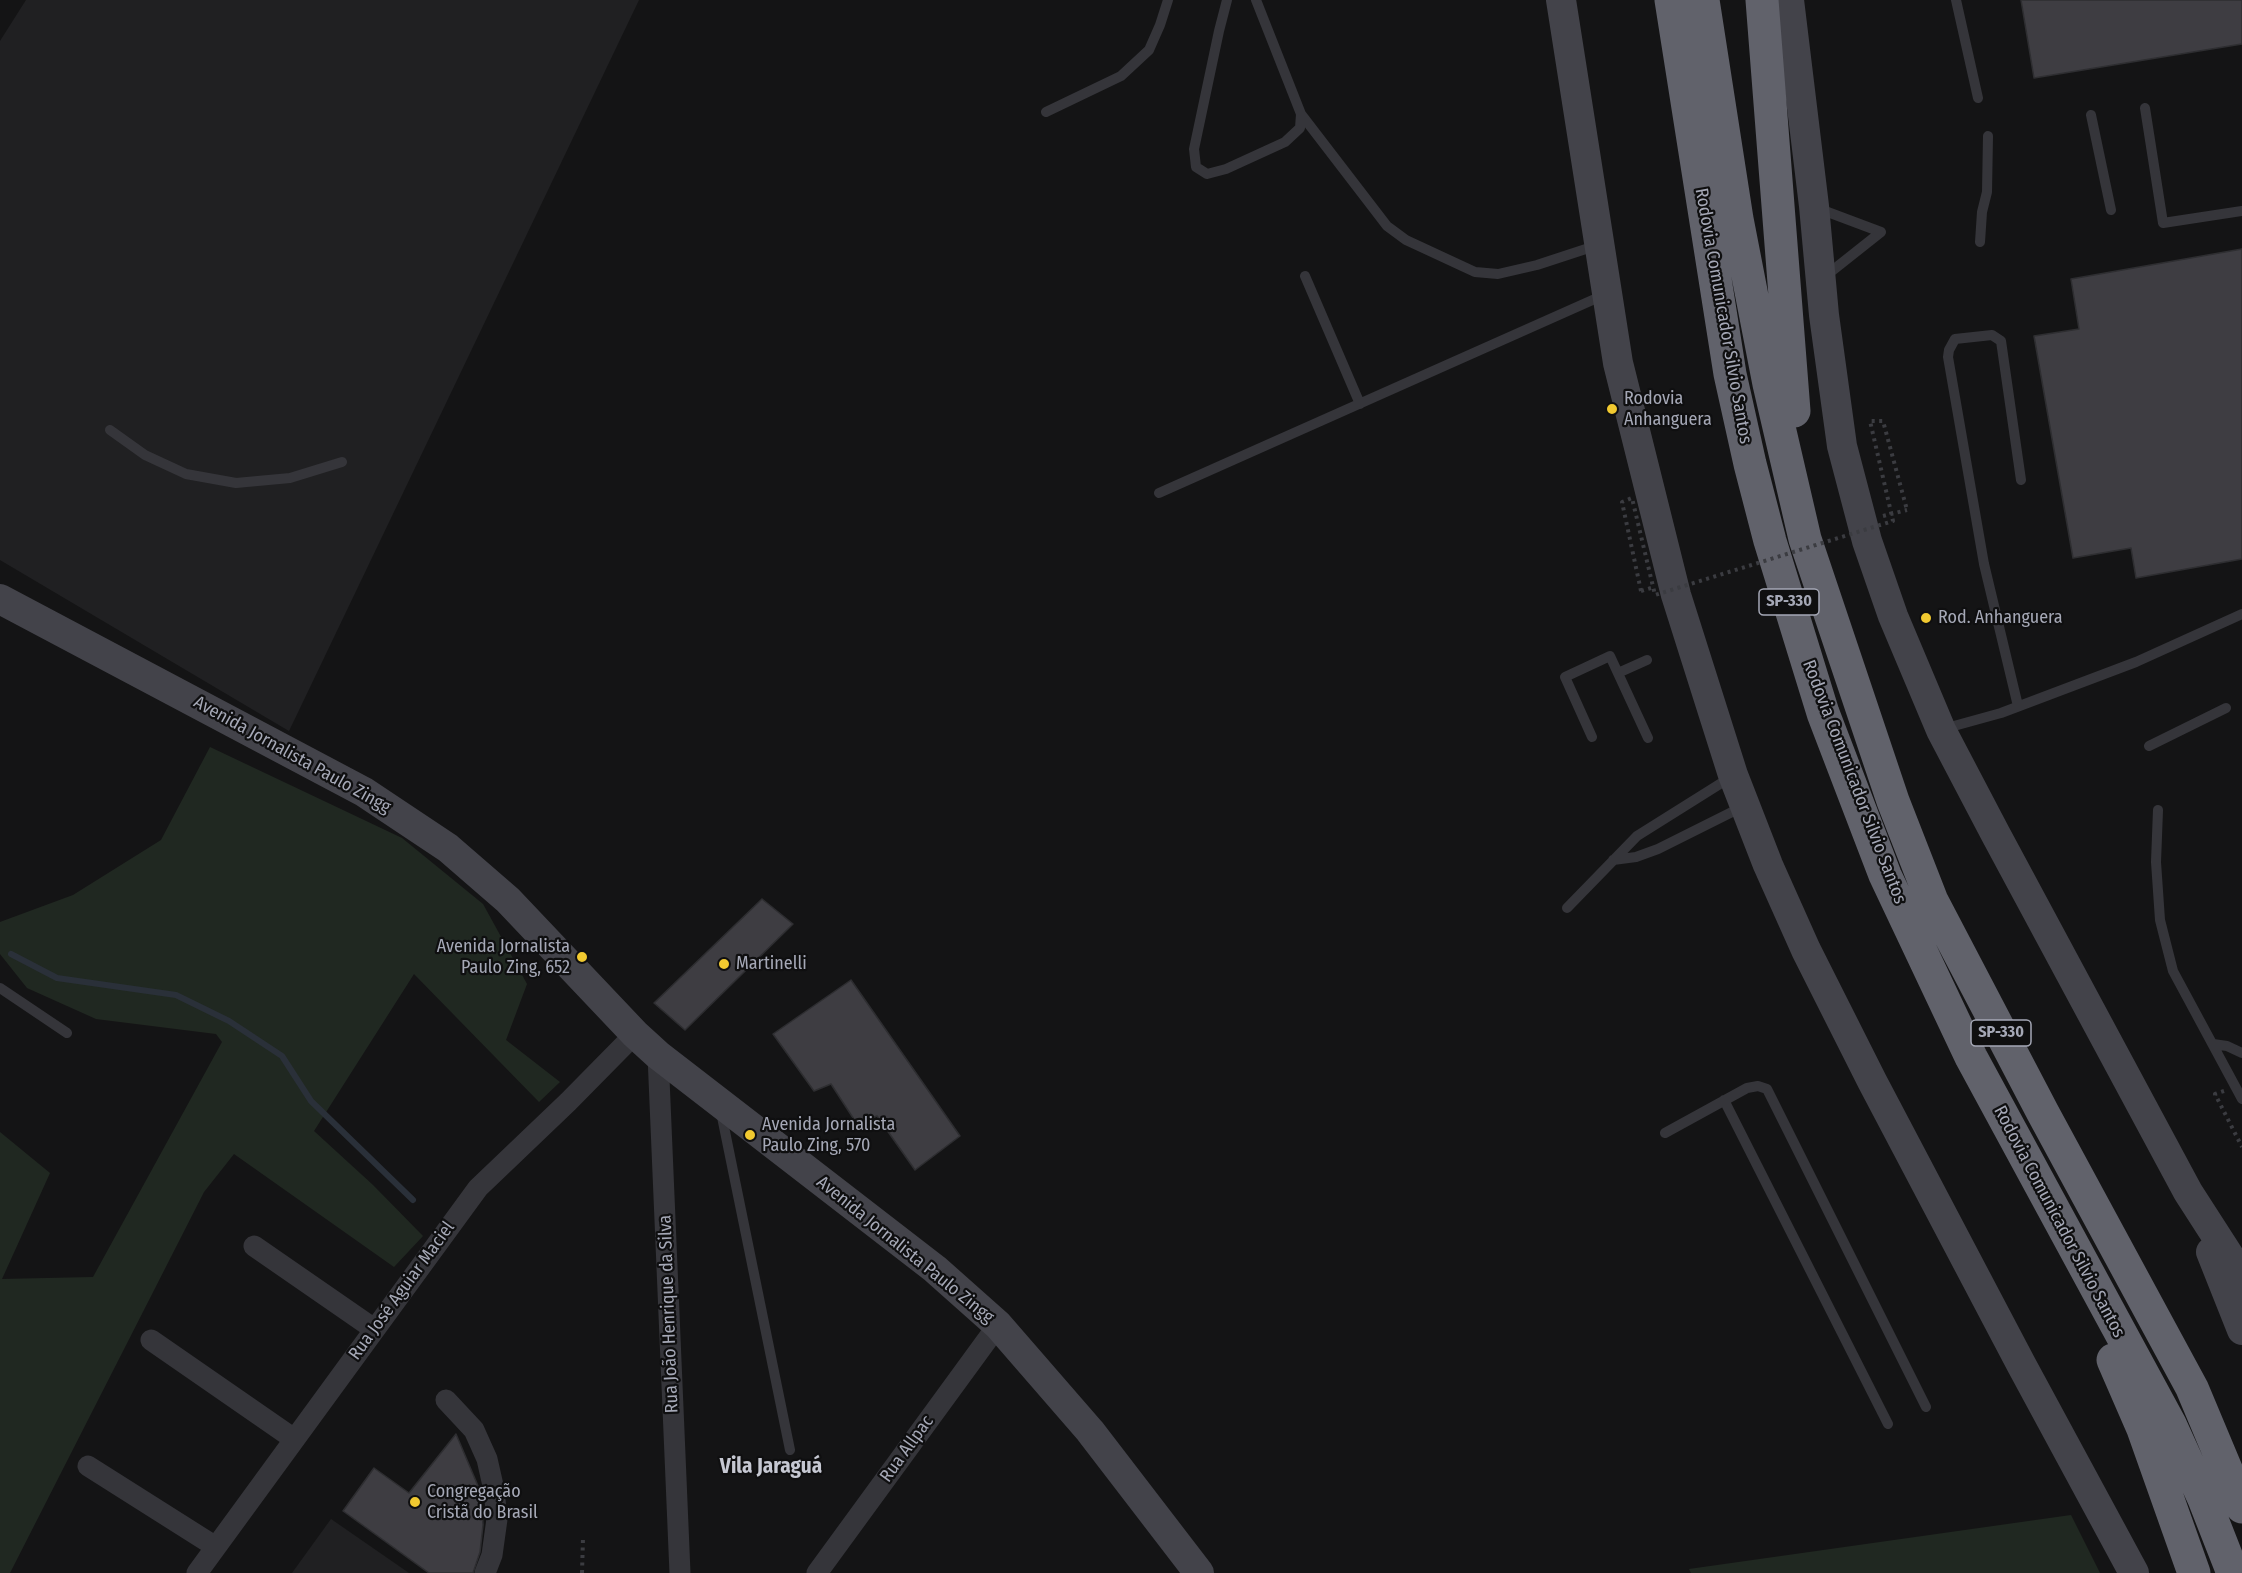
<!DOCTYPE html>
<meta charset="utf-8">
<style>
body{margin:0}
canvas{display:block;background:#141415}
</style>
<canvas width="2242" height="1573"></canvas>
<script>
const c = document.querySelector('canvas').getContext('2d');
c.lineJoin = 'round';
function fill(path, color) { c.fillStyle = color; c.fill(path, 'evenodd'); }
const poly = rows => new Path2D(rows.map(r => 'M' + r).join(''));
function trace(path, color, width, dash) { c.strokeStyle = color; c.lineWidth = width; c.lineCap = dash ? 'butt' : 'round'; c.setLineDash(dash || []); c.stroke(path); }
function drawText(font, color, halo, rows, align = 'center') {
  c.font = font + ' "Fira Sans Condensed",sans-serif'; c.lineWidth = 4.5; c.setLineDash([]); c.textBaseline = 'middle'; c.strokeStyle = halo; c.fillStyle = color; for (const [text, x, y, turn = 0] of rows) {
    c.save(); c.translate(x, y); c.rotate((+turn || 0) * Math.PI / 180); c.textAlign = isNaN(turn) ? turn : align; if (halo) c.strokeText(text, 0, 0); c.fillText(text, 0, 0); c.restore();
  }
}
fill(poly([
 [26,0,639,0,289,731,0,560,0,41],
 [331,1519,409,1573,292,1573]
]), '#202022');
fill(poly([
 [210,747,402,838,483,904,527,984,506,1040,560,1082,539,1102,414,974,314,1131,373,1185,423,1236,394,1267,234,1154,204,1192,10,1573,0,1573,0,1132,50,1173,2,1279,93,1277,222,1042,216,1034,96,1019,27,988,0,954,0,922,73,895,161,840],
 [2071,1515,2100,1573,1691,1573,1689,1569]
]), '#202821');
trace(poly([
 [11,954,57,978,176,995,229,1021,282,1056,311,1101,413,1200]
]), '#2a3039', 6);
const building = poly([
 [2021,0,2242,0,2242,44,2034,78,2021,0],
 [2242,249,2242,559,2136,578,2131,548,2073,558,2034,336,2079,329,2071,279,2242,249],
 [762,899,793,924,685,1030,654,1003,762,899],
 [851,980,960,1136,915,1170,877,1116,857,1124,831,1084,814,1091,773,1034,851,980],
 [456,1434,481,1493,483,1525,480,1552,473,1573,429,1573,343,1511,374,1468,409,1493,456,1434]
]);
fill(building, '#3e3d42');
trace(building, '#2e2e31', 1.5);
trace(poly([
 [1883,516,1907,510],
 [1641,591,1651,588],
 [2224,1091,2215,1094,2242,1147],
 [582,1573,583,1538]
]), '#3b3c41', 4, [3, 4.5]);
trace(poly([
 [1227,0,1219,31,1194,149,1196,167,1207,174,1226,169,1285,142,1300,128,1301,114,1256,0],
 [1956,0,1978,98],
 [2145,108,2163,223,2242,211],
 [1046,112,1121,76,1149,50,1160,25,1168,0],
 [1301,114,1387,226,1406,240,1462,266,1475,272,1498,274,1537,265,1598,245],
 [2091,115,2111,210],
 [1817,208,1881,232],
 [1980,242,1982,212,1987,192,1988,136],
 [1305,276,1360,404],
 [1823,278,1881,232],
 [110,430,145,455,186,474,236,483,290,478,342,462],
 [1159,493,1606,294],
 [1618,673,1647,660],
 [2018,706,1984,564,1948,357,1949,350,1955,339,1992,335,2001,341,2021,480],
 [1943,729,2001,713,2136,662,2242,614],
 [1592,737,1565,677,1610,656,1648,738],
 [2149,746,2226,708],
 [2158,810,2156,862,2160,920,2173,971,2242,1099],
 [1613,860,1636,857,1658,849,1742,807],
 [1567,908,1637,836,1731,777],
 [0,988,67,1033],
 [2213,1044,2227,1046,2242,1053],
 [1724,1100,1888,1424],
 [721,1112,790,1450],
 [1665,1133,1747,1088,1758,1086,1767,1089,1926,1407]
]), '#35353a', 10);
trace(poly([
 [658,1055,680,1573],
 [254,1246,374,1329],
 [151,1340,294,1439],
 [446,1400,474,1430,487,1459,494,1490,497,1519,492,1555,485,1573],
 [88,1466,216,1547],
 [197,1573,478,1188,568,1102,635,1034],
 [817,1573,998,1325]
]), '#35353a', 21);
trace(poly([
 [1561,0,1618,363,1676,595,1733,775,1768,865,1806,950,1872,1081,2021,1364,2134,1573],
 [1789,0,1814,206,1824,315,1842,446,1867,541,1893,616,1941,730,1995,833,2188,1192,2242,1276],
 [0,599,364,792,448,848,508,900,635,1034,658,1055,935,1269,998,1325,1090,1431,1199,1573],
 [2211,1252,2242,1330]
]), '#43434a', 30);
trace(poly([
 [1671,0,1730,374,1750,464,1770,541,1823,713,1885,875,1971,1057,2170,1424,2204,1499,2233,1573],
 [1703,0,1737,219,1769,384,1805,539,1893,801,1932,901,2043,1113,2192,1388,2242,1507],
 [1762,0,1794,411],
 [2113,1360,2143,1429,2194,1573]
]), '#61626b', 33);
trace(poly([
 [1641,591,1622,502,1632,498,1655,595,1893,521,1870,421,1883,421,1907,510]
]), '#3b3c41', 4, [3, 4.5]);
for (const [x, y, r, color] of [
 [1612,409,6,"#f1c930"],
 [1926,618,6,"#f1c930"],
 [582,957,6,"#f1c930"],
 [724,964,6,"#f1c930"],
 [750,1135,6,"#f1c930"],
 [415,1502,6,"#f1c930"]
]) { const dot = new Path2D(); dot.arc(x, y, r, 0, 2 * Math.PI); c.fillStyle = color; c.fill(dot); trace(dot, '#0f0f10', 2); }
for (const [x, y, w] of [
 [1789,602,60],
 [2001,1033,60]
]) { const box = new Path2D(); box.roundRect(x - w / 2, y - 13, w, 26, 4.5); c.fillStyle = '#0f0f10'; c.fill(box); trace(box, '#a5a8b6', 1.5); }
drawText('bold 16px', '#a5a8b6', null, [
 ["SP-330",1789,602],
 ["SP-330",2001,1033]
]);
drawText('18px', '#a5a8b6', '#0f0f10', [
 ["Rodovia Comunicador Silvio Santos",1723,316,80],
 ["Avenida Jornalista Paulo Zingg",292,755,29],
 ["Rodovia Comunicador Silvio Santos",1854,782,69],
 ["Rodovia Comunicador Silvio Santos",2059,1222,62],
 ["Avenida Jornalista Paulo Zingg",905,1250,39],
 ["Rua José Aguiar Maciel",402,1291,-54],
 ["Rua João Henrique da Silva",669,1314,-92],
 ["Rua Allpac",907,1449,-54]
]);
drawText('18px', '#a5a8b6', '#0f0f10', [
 ["Rodovia",1624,399],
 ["Anhanguera",1624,420],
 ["Rod. Anhanguera",1938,618],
 ["Avenida Jornalista",570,947,"right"],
 ["Paulo Zing, 652",570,968,"right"],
 ["Martinelli",736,964],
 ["Avenida Jornalista",762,1125],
 ["Paulo Zing, 570",762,1146],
 ["Congregação",427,1492],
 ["Cristã do Brasil",427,1513]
], 'left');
drawText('bold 21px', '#c6c8d2', '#0f0f10', [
 ["Vila Jaraguá",771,1467]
]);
</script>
